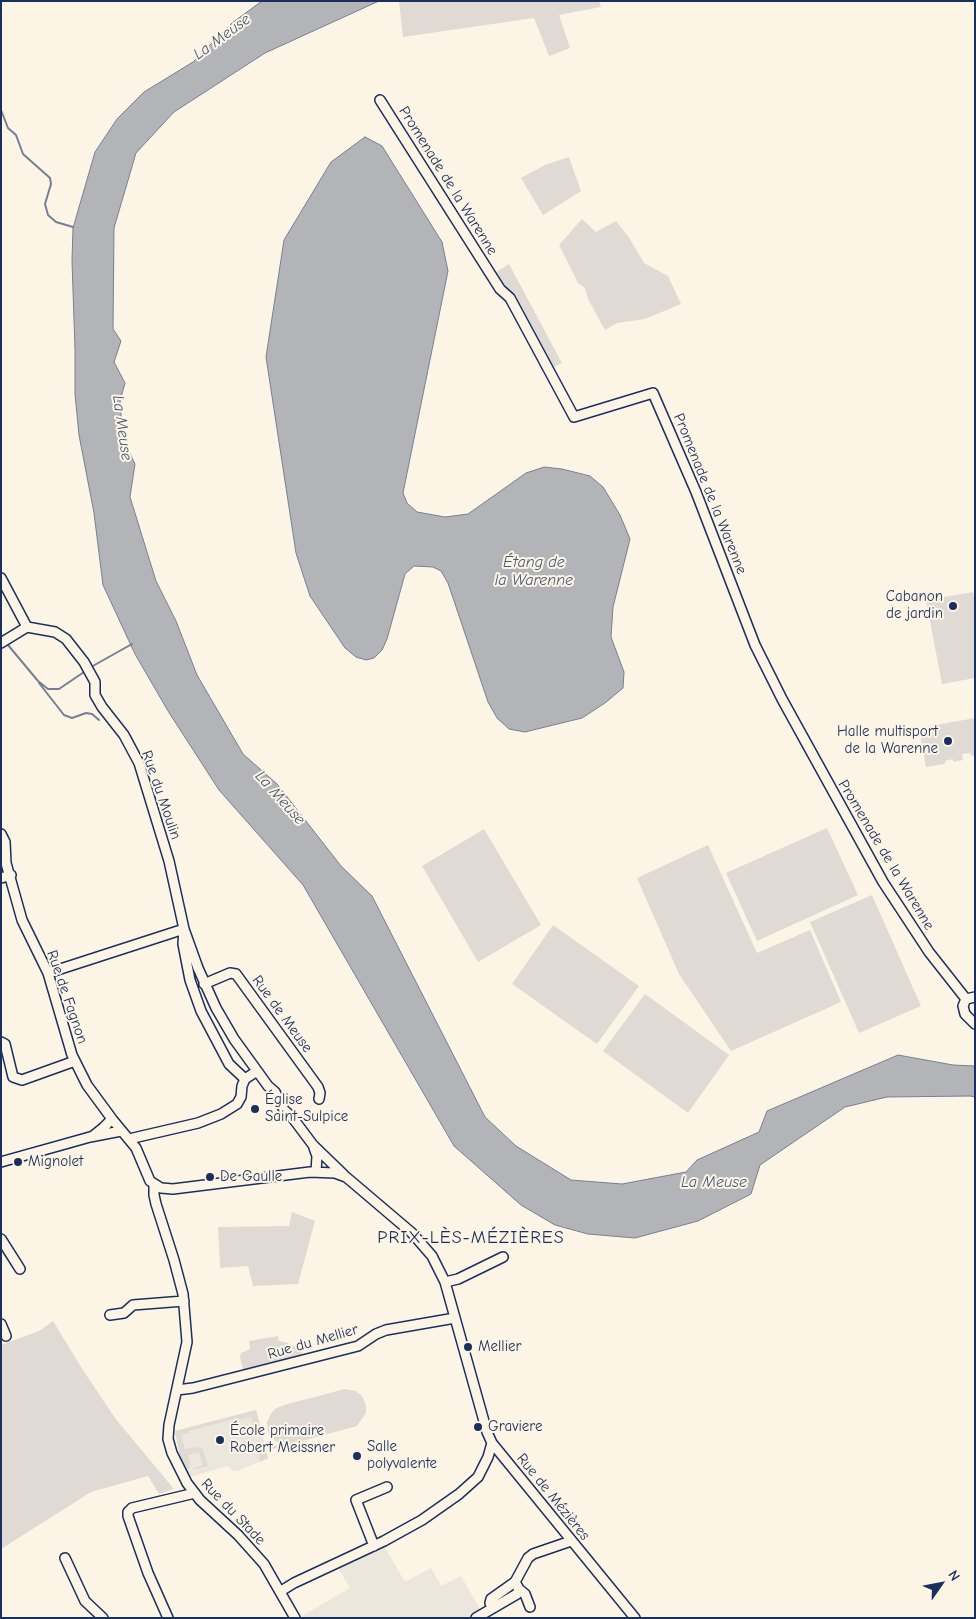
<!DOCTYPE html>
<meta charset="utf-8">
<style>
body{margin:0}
#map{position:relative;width:976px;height:1619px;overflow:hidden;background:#fcf5e5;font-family:"Comic Neue",sans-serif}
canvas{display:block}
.frame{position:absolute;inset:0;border:2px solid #1b2f5e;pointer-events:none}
.north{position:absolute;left:916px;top:1559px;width:50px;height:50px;-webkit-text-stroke:4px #fcf5e5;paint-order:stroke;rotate:57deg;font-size:14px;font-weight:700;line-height:20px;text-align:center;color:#1b2f5e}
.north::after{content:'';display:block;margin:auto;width:18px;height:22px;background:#1b2f5e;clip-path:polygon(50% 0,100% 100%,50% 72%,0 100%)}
</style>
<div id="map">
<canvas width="976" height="1619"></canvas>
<div class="frame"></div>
<div class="north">N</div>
</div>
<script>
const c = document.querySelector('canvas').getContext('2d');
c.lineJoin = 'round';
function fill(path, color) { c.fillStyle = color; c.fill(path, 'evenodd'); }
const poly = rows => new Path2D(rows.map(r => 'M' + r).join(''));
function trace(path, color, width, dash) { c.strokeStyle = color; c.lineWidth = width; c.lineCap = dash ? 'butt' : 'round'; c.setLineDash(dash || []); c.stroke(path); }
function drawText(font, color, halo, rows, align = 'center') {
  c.font = font + ' "Comic Neue",sans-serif'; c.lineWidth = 4; c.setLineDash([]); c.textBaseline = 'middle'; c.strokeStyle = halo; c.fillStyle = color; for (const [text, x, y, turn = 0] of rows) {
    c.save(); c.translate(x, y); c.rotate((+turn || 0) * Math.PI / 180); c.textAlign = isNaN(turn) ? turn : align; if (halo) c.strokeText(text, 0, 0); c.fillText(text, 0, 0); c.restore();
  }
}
fill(poly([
 [256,1410,268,1458,238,1471,233,1471,228,1466,224,1467,191,1477,180,1456,175,1431],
 [384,1546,405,1582,431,1568,441,1586,461,1576,481,1611,468,1618,302,1618,302,1616,350,1588,338,1568]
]), '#ece7dc');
fill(poly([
 [399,1,599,1,601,7,559,15,570,48,549,56,534,18,403,37],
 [569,157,581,191,543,215,521,178,545,165],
 [582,219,596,232,616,221,628,236,644,263,668,276,681,304,645,319,617,323,605,330,588,299,585,288,578,283,559,245],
 [509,264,562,363,550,369,493,274],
 [973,592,975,604,975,678,942,684,926,600],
 [975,718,975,755,971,756,970,753,962,754,963,760,953,762,953,759,945,761,945,764,926,767,919,728],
 [827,828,858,895,757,941,726,873],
 [484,829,541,925,478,962,422,866],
 [708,845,757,953,810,930,841,1002,731,1051,679,974,637,878],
 [872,895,921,1006,859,1033,810,922],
 [553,925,639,986,597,1044,512,984],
 [645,994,729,1055,688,1113,603,1051],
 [292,1212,315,1221,298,1284,253,1286,248,1266,220,1268,218,1227,289,1226],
 [53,1321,81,1367,115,1418,174,1489,159,1494,148,1476,91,1492,1,1549,1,1345,39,1331],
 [278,1336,279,1341,288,1343,297,1348,304,1355,245,1370,243,1369,240,1357,241,1353,250,1349,249,1341],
 [345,1389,356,1391,362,1396,366,1405,366,1413,357,1426,273,1449,272,1446,279,1445,280,1443,275,1441,268,1433,267,1422,272,1412,275,1409,284,1405],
 [256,1410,268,1458,260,1462,258,1452,265,1446,261,1431,253,1433,254,1436,247,1438,246,1435,241,1436,239,1430,254,1426,251,1417,238,1420,238,1418,189,1431,189,1433,181,1435,185,1449,199,1447,203,1450,208,1466,195,1469,194,1468,203,1465,199,1452,188,1455,190,1463,189,1469,187,1470,180,1456,175,1431]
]), '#dfdbd4');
const water = poly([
 [262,1,379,1,265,53,174,112,136,153,114,228,113,329,121,341,114,362,125,383,120,401,123,440,135,464,130,497,156,581,176,621,197,675,243,754,277,784,341,866,372,896,485,1117,516,1146,571,1180,622,1184,686,1172,697,1160,759,1132,767,1111,898,1055,953,1065,975,1066,975,1097,970,1096,887,1097,845,1107,760,1165,751,1194,698,1221,635,1238,588,1234,555,1225,521,1205,454,1146,303,885,219,790,168,711,135,654,103,585,94,513,79,435,75,394,75,349,72,261,73,228,95,152,117,119,144,92,193,62,232,23,262,1],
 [365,137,382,146,442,242,448,271,403,493,407,503,417,512,445,517,468,514,526,473,544,467,562,469,590,476,603,487,620,515,630,539,613,607,611,637,624,672,623,688,605,703,582,718,525,732,509,729,497,718,488,702,448,583,441,571,433,567,414,566,405,574,387,639,382,650,374,658,366,660,356,657,345,648,310,596,296,553,266,357,284,240,331,162,365,137]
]);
fill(water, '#b2b4b8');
trace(water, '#767f94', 1);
trace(poly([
 [1,110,8,128,16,135,23,154,50,178,51,184,45,204,48,215,56,222,73,227],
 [8,645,38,681,48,689,59,689,84,672],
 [91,667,132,644],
 [39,683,64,715,72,718,86,713,92,714,99,720]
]), '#767f94', 2);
const minor = poly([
 [380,100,500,289,510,298,574,417,653,393,696,492,755,645,782,699,883,882,929,952,966,999],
 [1,578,27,627],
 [1,643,27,627,55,632,66,639,84,662,95,682,95,695,102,707,124,735,139,763,169,861,184,929,198,968,216,1008,234,1039,268,1086,275,1092,284,1110,292,1117,313,1145,344,1175],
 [1,834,5,842,6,863,22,920,48,973,72,1055,87,1085,112,1119,136,1148,150,1181,161,1188,173,1189,310,1172,335,1173,346,1177,352,1182,412,1233,432,1256,445,1282,487,1432,492,1443,635,1618],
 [1,878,11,875],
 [48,973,184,929,183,944,190,980,201,1011,229,1064,245,1079],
 [204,984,230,973,236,974,318,1087,320,1093,319,1099],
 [975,997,966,999,963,1006,965,1014,975,1024],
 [1,1042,5,1044,13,1077,22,1080,75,1061],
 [93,1136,103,1128,112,1119],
 [129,1139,198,1123,221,1114,237,1104,241,1097,242,1086,245,1079,257,1071],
 [314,1148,317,1156,316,1172],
 [1,1162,90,1137,121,1131],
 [154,1185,154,1195,156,1204,174,1260,183,1294,187,1342,169,1425,168,1439,172,1453,187,1483,200,1500,238,1535,264,1564,295,1618],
 [1,1239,20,1269],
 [445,1282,458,1279,503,1257],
 [110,1315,124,1313,133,1305,184,1301],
 [1,1324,6,1336],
 [177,1390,193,1388,358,1346,376,1334,386,1330,455,1318],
 [374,1546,356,1500,387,1487],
 [65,1558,85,1601,103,1618],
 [519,1589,525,1594,530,1607],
 [281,1591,294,1583,384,1541,422,1520,459,1494,478,1477,488,1457,492,1443],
 [492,1608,490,1603,491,1599,515,1582,528,1558,533,1554,571,1541],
 [168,1618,148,1573,128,1516,128,1512,132,1508,195,1493],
 [476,1618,517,1594,519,1589,515,1582]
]);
trace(minor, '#1b2f5e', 12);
trace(minor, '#fcf5e5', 9);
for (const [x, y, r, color] of [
 [953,606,5,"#1b2f5e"],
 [948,741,5,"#1b2f5e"],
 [255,1109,5,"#1b2f5e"],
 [18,1162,5,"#1b2f5e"],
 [210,1177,5,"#1b2f5e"],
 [468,1347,5,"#1b2f5e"],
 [478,1427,5,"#1b2f5e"],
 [220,1440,5,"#1b2f5e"],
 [357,1456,5,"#1b2f5e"]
]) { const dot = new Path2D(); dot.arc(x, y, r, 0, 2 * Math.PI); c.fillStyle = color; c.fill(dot); trace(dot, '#fcf5e5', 2); }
drawText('15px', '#1b2f5e', '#fcf5e5', [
 ["Promenade de la Warenne",448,181,58],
 ["Promenade de la Warenne",710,494,68],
 ["Rue du Moulin",161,795,71],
 ["Promenade de la Warenne",886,855,59],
 ["Rue de Fagnon",67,997,71],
 ["Rue de Meuse",282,1014,54],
 ["Rue du Mellier",313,1342,-16],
 ["Rue de Mézières",553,1497,51],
 ["Rue du Stade",233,1512,46]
]);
drawText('15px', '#1b2f5e', '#fcf5e5', [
 ["Cabanon",943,597,"right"],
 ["de jardin",943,614,"right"],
 ["Halle multisport",938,732,"right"],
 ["de la Warenne",938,749,"right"],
 ["Église",265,1100],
 ["Saint-Sulpice",265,1117],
 ["Mignolet",28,1162],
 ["De Gaulle",220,1177],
 ["Mellier",478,1347],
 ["Graviere",488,1427],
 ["École primaire",230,1431],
 ["Robert Meissner",230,1448],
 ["Salle",367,1447],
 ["polyvalente",367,1464]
], 'left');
drawText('italic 16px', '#485779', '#fcf5e5', [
 ["La Meuse",222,37,-36],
 ["La Meuse",122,428,82],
 ["Étang de",534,562],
 ["la Warenne",534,580],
 ["La Meuse",280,798,48],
 ["La Meuse",714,1182]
]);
c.letterSpacing = '1px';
drawText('18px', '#1b2f5e', '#fcf5e5', [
 ["PRIX-LÈS-MÉZIÈRES",471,1238]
]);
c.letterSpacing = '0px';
</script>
